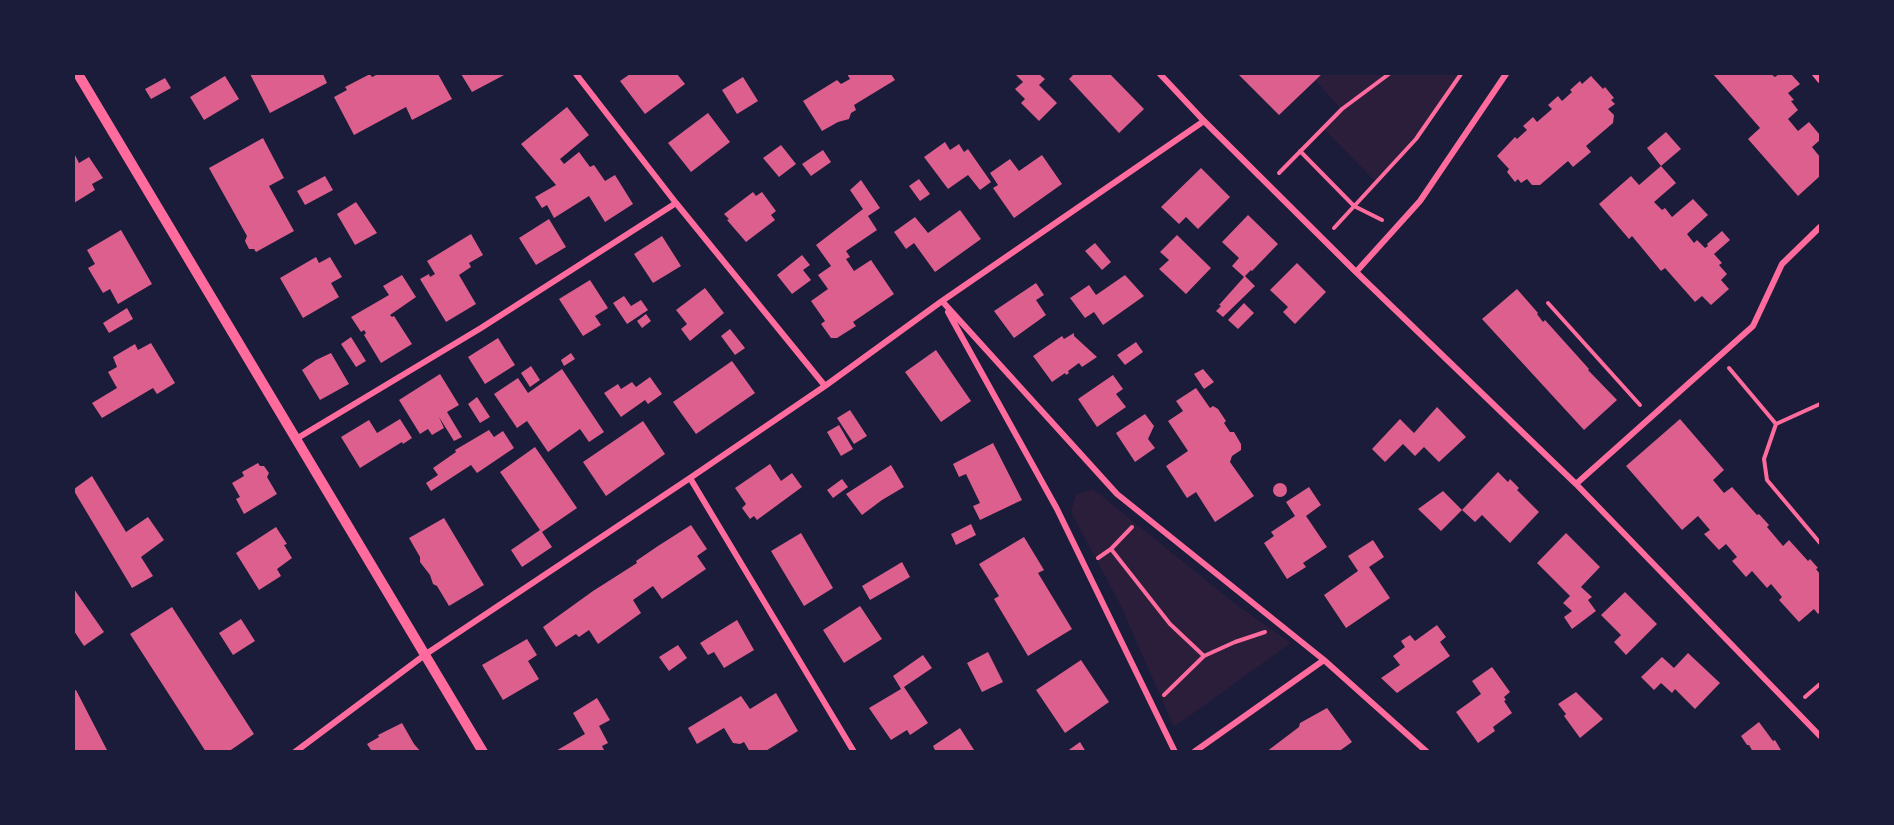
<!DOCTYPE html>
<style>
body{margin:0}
#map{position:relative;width:1894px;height:825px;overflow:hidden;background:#1b1b3a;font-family:Rubik,sans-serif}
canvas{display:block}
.frame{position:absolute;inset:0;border:75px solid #1b1b3a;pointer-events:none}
</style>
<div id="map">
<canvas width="1894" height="825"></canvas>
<div class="frame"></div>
</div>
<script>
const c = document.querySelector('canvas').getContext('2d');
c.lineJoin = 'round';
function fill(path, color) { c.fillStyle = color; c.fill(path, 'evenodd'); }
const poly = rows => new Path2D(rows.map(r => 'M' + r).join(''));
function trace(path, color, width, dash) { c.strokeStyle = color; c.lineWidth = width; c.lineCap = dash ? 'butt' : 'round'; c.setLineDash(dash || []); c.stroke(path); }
fill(poly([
 [1322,74,1461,74,1416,139,1376,182,1323,128,1341,109,1315,80],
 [1093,489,1238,606,1291,643,1174,727,1119,602,1071,512,1076,494]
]), '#2a1e3b');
fill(poly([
 [250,74,323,74,327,83,270,113],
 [370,74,372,77,378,74,438,74,452,99,412,120,406,107,354,135,334,97,347,90,345,87],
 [461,74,506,74,472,92],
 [630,74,677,74,685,84,645,114,620,81],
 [847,74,891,74,895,80,854,105,856,110,851,113,849,119,838,122,822,131,803,101,837,80,841,84,850,79],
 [1015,74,1039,74,1045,79,1039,85,1057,103,1039,121,1021,103,1025,99,1015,89,1023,82],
 [1074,74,1110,74,1144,109,1119,133,1069,79],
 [1238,74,1322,74,1279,115],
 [1713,74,1771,74,1775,77,1779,74,1791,74,1800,84,1788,93,1794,100,1791,101,1798,110,1788,119,1798,131,1809,122,1820,135,1820,140,1812,147,1820,157,1820,176,1798,196,1748,139,1760,128],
 [225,76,239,99,204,120,190,97],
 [1591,76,1603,89,1605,87,1614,98,1611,100,1615,104,1608,109,1614,115,1613,123,1586,146,1591,152,1573,167,1568,161,1540,185,1532,185,1527,179,1521,183,1518,179,1515,182,1507,172,1509,169,1497,156,1515,137,1517,139,1527,130,1523,126,1533,117,1537,122,1552,109,1548,105,1558,96,1562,101,1572,92,1570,90,1580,81,1582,84],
 [743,77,758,101,737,114,722,90],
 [165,78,171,88,151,99,145,89],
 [567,107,589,135,560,159,564,164,579,152,590,167,594,165,605,181,615,175,633,204,605,222,589,196,554,218,547,205,542,208,535,197,556,185,521,144],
 [708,113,730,142,691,172,668,143],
 [1666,132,1681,149,1661,166,1647,148],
 [263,138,284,178,269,186,294,231,256,252,254,249,249,249,245,241,247,236,209,168],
 [945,142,950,150,959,144,964,152,968,149,991,182,980,190,968,175,948,189,924,157],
 [781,145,796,164,779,177,763,158],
 [823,150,831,162,811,176,802,164],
 [74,153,79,163,89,157,103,178,92,184,95,190,74,203],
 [1042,155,1062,184,1014,218,993,188,998,185,990,173,1010,159,1019,171],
 [1661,166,1676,183,1654,202,1662,210,1665,208,1672,217,1693,199,1708,215,1687,234,1694,243,1697,240,1705,248,1708,246,1707,244,1722,231,1730,240,1714,254,1722,263,1719,265,1727,274,1721,280,1729,289,1711,305,1702,296,1695,302,1665,268,1661,271,1632,236,1629,239,1599,204,1631,176,1639,185],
 [1201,168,1230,197,1198,229,1186,217,1179,224,1161,207],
 [325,176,333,190,305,205,297,191],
 [919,179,930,194,920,201,909,186],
 [861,180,880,208,868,216,877,230,846,251,850,257,846,259,854,271,871,260,894,294,853,322,856,326,837,338,831,338,821,324,825,321,811,301,828,289,818,275,831,266,816,245,863,209,850,190],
 [753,192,756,196,762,192,776,211,771,215,775,220,746,242,727,220,729,219,724,214],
 [356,202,377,233,355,245,337,214],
 [960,210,981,239,935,272,914,243,906,249,894,232,915,217,928,233],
 [1248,215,1278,244,1252,271,1251,270,1245,276,1255,286,1223,317,1216,311,1221,306,1219,305,1244,277,1232,266,1239,258,1222,242],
 [549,219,566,247,536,265,519,238],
 [121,230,152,284,118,304,110,289,103,293,88,268,95,264,87,250],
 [471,234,483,255,469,263,471,267,459,275,476,304,446,322,420,279,429,274,430,277,435,274,427,261],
 [1177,235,1211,268,1186,294,1159,269,1169,260,1160,252],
 [662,236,681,266,653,283,634,254],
 [1095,243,1111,262,1102,270,1085,251],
 [802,255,810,265,803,270,811,280,792,294,777,275],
 [316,257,319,263,330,257,342,277,331,283,339,297,303,318,280,278],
 [1297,263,1326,292,1295,324,1283,312,1288,307,1270,290],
 [402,275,416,297,390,315,392,317,394,316,412,344,381,363,364,335,366,333,364,330,361,332,351,317,389,295,383,286],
 [1125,275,1144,296,1103,325,1094,312,1085,318,1070,298,1089,285,1096,295],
 [590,280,608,308,595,316,601,325,583,336,559,299],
 [1036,283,1044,295,1036,300,1046,315,1014,338,994,311],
 [705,288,724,313,690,341,681,329,687,324,676,310],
 [1517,289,1538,313,1537,314,1543,322,1545,320,1589,369,1588,370,1617,400,1584,430,1482,319],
 [624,296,631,306,641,300,648,310,627,324,613,303],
 [1244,303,1254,313,1238,329,1228,320],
 [127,308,133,319,109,333,103,323],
 [646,314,651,321,642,328,637,321],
 [730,329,745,348,735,355,721,336],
 [1074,333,1074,336,1097,357,1082,367,1079,363,1068,371,1069,373,1066,375,1065,373,1052,382,1033,356,1062,336,1064,339],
 [351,337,366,361,356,367,341,344],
 [498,338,515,365,485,384,468,357],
 [1136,342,1143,352,1125,365,1117,355],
 [151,343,175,383,157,394,153,388,102,418,92,403,117,388,108,372,117,367,113,357,135,344,138,350],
 [936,350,971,401,941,422,905,372],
 [331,353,349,384,320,400,302,370,316,360],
 [571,353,575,359,564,366,561,360],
 [732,361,755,393,696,434,673,402],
 [531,366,540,380,530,387,521,373],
 [562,369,604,432,589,442,580,429,548,452,527,421,517,428,494,394,518,378,528,393],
 [1203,369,1214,382,1204,389,1194,374],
 [440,374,459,405,447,412,462,437,454,441,439,417,444,428,432,435,428,429,420,434,399,400],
 [1113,375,1123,389,1116,394,1126,407,1097,427,1078,399],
 [650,377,662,394,648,404,645,400,621,417,604,393,618,384,621,389,632,382,636,387],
 [1196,388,1210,408,1213,406,1218,409,1226,421,1224,423,1230,432,1234,432,1241,444,1241,450,1232,456,1230,462,1254,496,1215,522,1196,492,1187,498,1166,466,1188,451,1168,421,1183,411,1176,401],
 [477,397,490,417,480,423,468,404],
 [1437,407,1466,437,1439,462,1424,447,1415,456,1403,444,1385,462,1372,449,1400,419,1414,433],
 [850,410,867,436,854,444,837,418],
 [1145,414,1154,426,1148,439,1155,448,1135,462,1116,433],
 [400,419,412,438,403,444,402,442,360,468,341,437,369,420,377,433],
 [1680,419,1724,470,1713,480,1724,493,1732,487,1757,515,1759,514,1769,525,1767,527,1783,546,1789,540,1808,561,1810,559,1818,568,1816,569,1820,574,1820,612,1818,614,1814,609,1799,622,1779,600,1782,597,1771,584,1767,588,1752,571,1746,577,1732,561,1737,557,1726,544,1719,550,1704,534,1710,530,1698,516,1682,530,1626,466],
 [643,421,665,454,606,496,583,462],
 [839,425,853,449,841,456,827,432],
 [489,430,494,437,503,431,514,448,477,473,471,465,431,491,426,483,438,475,433,468,456,452,455,450],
 [993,443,1022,500,980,520,973,506,980,503,966,474,959,477,953,464],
 [535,447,577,508,542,532,552,547,522,567,511,550,540,530,500,472],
 [258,463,260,466,264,466,269,473,267,477,277,494,244,514,236,499,240,497,232,483,244,476,242,472],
 [770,464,781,481,792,473,802,487,757,520,754,516,750,519,742,508,746,504,735,488],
 [891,465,904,487,882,500,862,515,846,494],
 [1498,472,1508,482,1510,479,1519,488,1517,490,1539,512,1510,543,1482,515,1475,522,1462,510,1441,531,1418,509,1443,491,1462,510],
 [92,476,126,532,148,517,164,540,141,557,153,576,132,588,74,491,74,489],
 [842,479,848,487,833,498,827,490],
 '1273 490a7 7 0 1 1 14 0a7 7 0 1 1-14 0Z',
 [1309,487,1321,505,1306,516,1327,547,1303,563,1306,567,1287,579,1264,543,1274,536,1271,532,1295,516,1286,502],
 [444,518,484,585,449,606,437,586,433,584,430,575,420,562,420,557,409,538],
 [971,524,976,535,956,545,951,534],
 [691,525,707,549,697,556,706,569,662,599,653,586,633,600,641,613,598,644,589,630,579,637,576,634,556,647,543,627,593,591,637,563,636,561,658,546],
 [276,527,287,544,284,545,292,558,277,569,281,576,259,590,236,553],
 [801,533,833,588,804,606,771,551],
 [1566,533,1600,567,1581,587,1592,597,1588,600,1596,611,1572,629,1564,617,1572,611,1563,603,1570,596,1537,563],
 [1024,537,1044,570,1038,573,1072,629,1028,656,994,599,999,596,979,564],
 [1373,540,1384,557,1369,567,1390,598,1346,628,1324,595,1358,571,1348,556],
 [902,562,910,577,870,600,862,586],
 [74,589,104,632,84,646,74,631],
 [1625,592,1657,624,1626,655,1614,642,1621,635,1601,615],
 [860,606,882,639,844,663,823,630],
 [172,607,254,734,228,752,206,752,130,634],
 [241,619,255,641,233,655,219,633],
 [737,620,754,650,724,668,714,652,708,655,700,643],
 [1437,625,1446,637,1440,642,1450,656,1397,693,1381,678,1400,665,1393,656,1405,647,1401,641,1410,635,1415,641],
 [527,639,537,655,528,661,539,679,503,700,482,665],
 [678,645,687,658,669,671,659,657],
 [988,652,1003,682,982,692,967,663],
 [1688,653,1720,683,1695,709,1675,689,1672,693,1661,683,1654,690,1641,677,1662,657,1674,668],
 [923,655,932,668,904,687,928,723,910,735,907,730,891,740,869,708,901,689,893,676],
 [1081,660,1109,702,1065,733,1036,690],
 [1492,667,1510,692,1504,697,1506,700,1504,701,1512,713,1493,727,1495,731,1478,743,1456,712,1481,694,1472,681],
 [76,690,108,752,74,752,74,691],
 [1576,692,1603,719,1580,738,1564,716,1566,714,1558,704],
 [776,693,798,731,764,752,750,752,744,742,740,744,733,743,724,728,697,744,688,728,741,696,750,709],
 [597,698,610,720,599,726,608,743,602,746,605,752,554,752,585,734,573,713],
 [1327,708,1352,742,1338,752,1266,752,1299,727,1300,723],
 [1759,722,1773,741,1775,740,1782,752,1753,752,1749,745,1747,745,1741,736],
 [402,723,414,744,421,752,367,752,371,750,367,744,379,737,378,735],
 [960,728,974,750,936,752,933,746],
 [1080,742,1086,752,1066,752]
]), '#dd5f8e');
trace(poly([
 [1300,151,1354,206,1382,220],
 [1279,173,1342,109,1389,74],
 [1334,228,1416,139,1461,74],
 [1548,303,1640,405],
 [1729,368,1776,424,1820,404],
 [1776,424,1764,459,1767,480,1820,543],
 [1111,549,1170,624,1204,656],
 [1098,558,1111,549,1132,527],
 [1164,695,1204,656,1235,642,1265,632],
 [1805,697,1820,684]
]), '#ff6b9d', 4);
trace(poly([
 [576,74,676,203,825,386],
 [1160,74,1204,121,1356,272,1576,484,1820,736],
 [1815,74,1820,80],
 [1356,272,1420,201,1506,74],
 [942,301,1117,494,1324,660,1194,752],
 [948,312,1057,509,1175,752],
 [296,439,481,328,676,203],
 [690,478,854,752],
 [1576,484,1753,326,1782,264,1820,227],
 [1324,660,1427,752],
 [295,752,426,654,690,478,825,386,942,301,1204,121]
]), '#ff6b9d', 6);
trace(poly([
 [78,74,483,752]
]), '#ff6b9d', 10);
</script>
